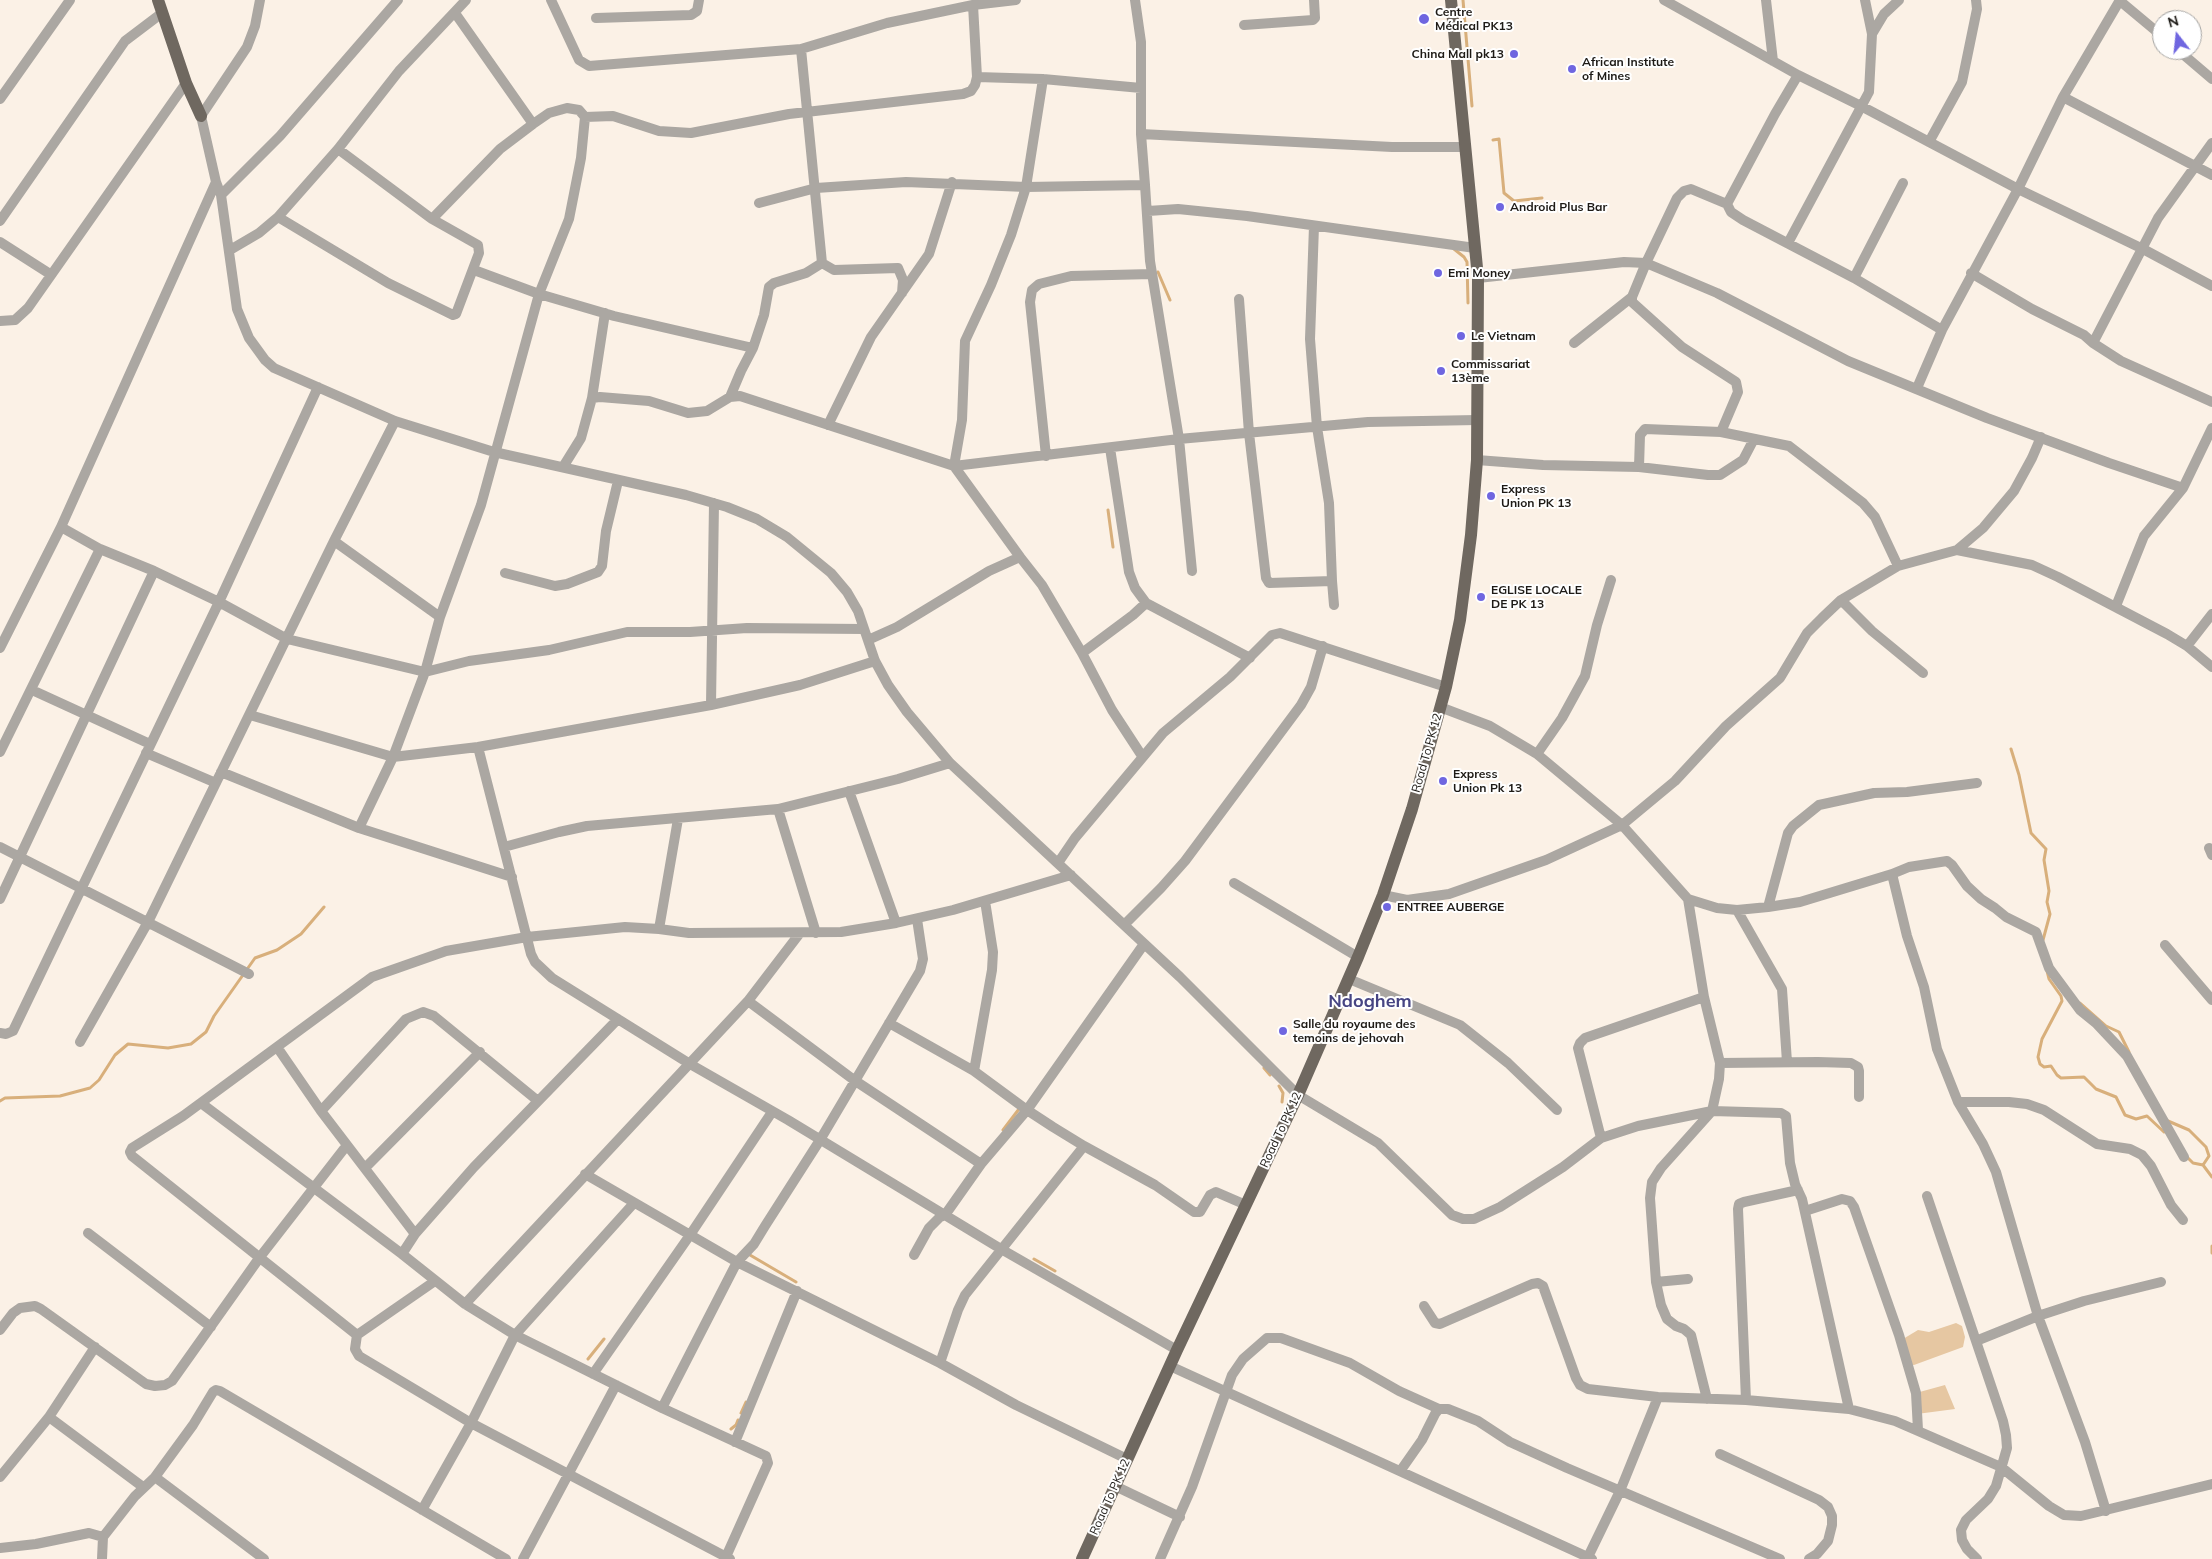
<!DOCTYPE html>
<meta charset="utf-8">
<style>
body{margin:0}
#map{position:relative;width:2212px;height:1559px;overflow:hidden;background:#fbf1e6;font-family:Mulish,sans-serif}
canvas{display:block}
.north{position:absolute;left:2152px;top:10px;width:50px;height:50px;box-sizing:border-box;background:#fff;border:1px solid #a5a4a2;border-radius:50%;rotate:344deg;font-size:14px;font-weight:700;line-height:20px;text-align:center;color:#1e1b17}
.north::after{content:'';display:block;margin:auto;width:18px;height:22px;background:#6f66e0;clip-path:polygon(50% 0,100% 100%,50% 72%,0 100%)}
</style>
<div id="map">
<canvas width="2212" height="1559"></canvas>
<div class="north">N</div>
</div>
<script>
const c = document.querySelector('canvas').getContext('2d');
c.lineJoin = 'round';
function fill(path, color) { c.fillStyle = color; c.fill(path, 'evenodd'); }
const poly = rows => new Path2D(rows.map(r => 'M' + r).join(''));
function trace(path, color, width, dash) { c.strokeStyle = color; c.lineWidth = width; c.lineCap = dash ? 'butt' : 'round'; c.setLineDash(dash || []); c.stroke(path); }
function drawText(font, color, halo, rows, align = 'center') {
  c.font = font + ' Mulish,sans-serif'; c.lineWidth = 4; c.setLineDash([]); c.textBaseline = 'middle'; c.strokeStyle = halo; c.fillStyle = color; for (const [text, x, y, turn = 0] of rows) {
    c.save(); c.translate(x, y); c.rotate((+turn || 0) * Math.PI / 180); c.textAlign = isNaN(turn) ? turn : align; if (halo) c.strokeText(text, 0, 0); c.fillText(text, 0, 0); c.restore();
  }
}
fill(poly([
 [1956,1323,1962,1326,1965,1337,1963,1347,1914,1365,1904,1364,1903,1339,1918,1330,1929,1332],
 [1945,1385,1955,1409,1917,1414,1916,1393]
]), '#e6c7a2');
trace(poly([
 [1463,0,1472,106],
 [1493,140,1499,139,1504,193,1514,201,1542,198],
 [1454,249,1464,257,1467,262,1468,303],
 [1158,272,1170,300],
 [1108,510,1113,547],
 [2011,749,2019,775,2031,833,2046,849,2044,860,2049,891,2047,902,2050,914,2043,940],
 [2047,971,2049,979,2061,996,2062,1001,2042,1039,2038,1057,2040,1064,2044,1067,2051,1066,2057,1075,2061,1078,2084,1077,2096,1089,2116,1097,2125,1115,2136,1119,2147,1116,2164,1132],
 [2080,1003,2106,1026,2119,1032,2129,1052],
 [1264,1068,1270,1075],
 [1279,1086,1283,1093,1282,1102],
 [0,1101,5,1098,60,1096,90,1088,99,1080,115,1055,128,1044,168,1048,191,1044,206,1032,214,1016,255,958,277,950,301,934,324,907],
 [2168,1121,2189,1130,2206,1147,2209,1156,2203,1165],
 [1003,1130,1019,1109],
 [2186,1156,2193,1163,2203,1165,2212,1177],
 [2212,1246,2212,1253],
 [750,1255,796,1282],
 [1034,1259,1055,1271],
 [588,1359,604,1339],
 [741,1413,746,1402],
 [731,1429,736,1425,738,1420]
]), '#d8af7b', 3);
trace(poly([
 [260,0,255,26,247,47,201,116,216,182,221,195,237,309,249,338,265,360,274,368,395,421,494,452,686,495,727,507,757,519,787,537,831,573,847,592,858,611,875,661,888,685,907,712,950,763,1180,977,1298,1095,1378,1143,1452,1215,1463,1219,1474,1219,1500,1207,1563,1167,1601,1138,1578,1048,1580,1043,1585,1038,1704,997],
 [551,0,579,60,589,66,801,49,887,23,973,5,1016,0],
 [1664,0,1798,75,1861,106,2018,189,2143,249,2212,286],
 [1766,0,1773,61],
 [1865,0,1872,34],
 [2120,1,2162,36],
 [596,18,691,15,697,11,699,0],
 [1244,25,1313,20,1315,18,1314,0],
 [801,49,822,263],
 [2178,50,2212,79],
 [977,77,1043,79,1141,88],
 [2063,97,2212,175],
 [0,99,70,0],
 [585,117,613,116,659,131,691,133,789,114,963,94,971,91,975,85,977,77,973,5],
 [1141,134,1392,147,1465,147],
 [1929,142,1962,82,1977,9,1976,0],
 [216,182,61,527,100,549,154,571,219,602,287,639,425,672,469,661,549,650,627,632,690,632,747,628,864,629],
 [1145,185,1150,261,1179,439,1192,571],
 [221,195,280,136,398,0],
 [759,203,816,188,906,182,1026,187,1145,185,1141,134,1141,42,1135,0],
 [1727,204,1775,114,1798,75],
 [1148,211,1178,209,1247,216,1475,248],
 [278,217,388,283,453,315,456,314,479,253,478,245,432,219,338,149],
 [432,219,500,149,533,124,455,13],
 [0,221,125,41,162,13],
 [1314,226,1310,339,1317,427,1329,503,1332,581],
 [0,242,50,274],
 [1788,243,1869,92,1872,34,1884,14,1899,0],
 [230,250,259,233,278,217,338,149,399,71,466,0],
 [822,263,834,270,898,268,903,280,902,293],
 [474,270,539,294,614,316,753,348],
 [1971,273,2032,309,2084,335,2093,343,2121,361,2212,402],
 [1478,278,1624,262,1646,263,1717,293,1848,361,1987,418,2109,463,2183,488],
 [1854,278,1903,183],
 [1239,299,1249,433,1266,578,1269,583,1332,581,1334,605],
 [0,321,15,320,28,308,186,83],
 [1574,343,1632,297],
 [2093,343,2158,218,2212,143],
 [1917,388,1942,330,2018,189,2063,97,2120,0],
 [730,397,741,371,753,348,764,315,769,287,774,283,806,273,822,263],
 [592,398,605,313],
 [828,425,871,337,929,254,952,182],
 [1721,432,1738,392,1736,382,1682,347,1632,302,1632,297,1646,263,1677,198,1684,191,1691,189,1727,204,1731,212,1743,220,1854,278,1942,330],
 [1046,456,1030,302,1032,290,1039,284,1071,276,1152,274],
 [1477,460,1543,465,1639,467,1708,475,1720,475,1743,460,1754,439],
 [563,467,581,438,592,398,600,397,649,401,688,413,707,411,730,397,740,396,954,466,1179,439,1368,422,1477,420],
 [1639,467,1640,435,1645,429,1721,432,1789,446,1863,503,1875,517,1898,566],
 [334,541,440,617],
 [1957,550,1983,528,2014,491,2032,458,2041,437],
 [1020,557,954,466,962,420,965,341,991,285,1011,235,1026,187,1043,79],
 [505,573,555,586,567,584,598,572,602,566,606,531,618,481],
 [1841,600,1872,631,1923,673],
 [1146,603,1250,658],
 [2116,606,2144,536,2183,488,2212,428],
 [868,640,897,627,989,571,1020,557,1042,585,1082,653,1112,710,1142,756],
 [2187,646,2212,614],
 [0,648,61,527],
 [1082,653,1133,615,1146,603,1135,588,1129,572,1110,448],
 [32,690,150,744],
 [711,705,714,503],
 [1440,707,1490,726,1537,754,1622,825,1688,899,1717,908,1737,910,1768,907,1800,902,1892,874,1907,936,1924,987,1937,1049,1958,1102,1983,1144,1996,1172,2038,1316,2085,1442,2106,1511],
 [250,715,393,757,478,747,711,705,800,685,875,661],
 [478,747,531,954,535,962,552,978,690,1064,788,1120,1001,1249,1177,1350],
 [0,752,100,549],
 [146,753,216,783],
 [1537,754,1562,718,1585,676,1597,625,1611,580],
 [221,772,359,828,512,877],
 [849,791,896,923],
 [778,809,816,933],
 [359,828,393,757,425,672,440,617,481,505,539,294,569,219,581,158,585,117,579,110,567,108,549,113,533,124],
 [0,847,249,974],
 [504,847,559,832,587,826,778,809,898,779,950,763],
 [2209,848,2212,855],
 [1058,863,1075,838,1163,733,1230,677,1272,635,1280,633,1446,687],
 [1892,874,1909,867,1947,861,1952,865,1967,886,1981,899,1995,908,2006,917,2036,932,2049,968,2080,1010,2096,1023,2127,1056,2184,1157],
 [1234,883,1358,957],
 [1383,895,1407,900,1449,894,1546,860,1622,825,1675,781,1726,726,1780,678,1807,633,1822,618,1841,600,1898,566,1957,550,2032,565,2058,577,2167,634,2187,646,2212,667],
 [0,899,154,571],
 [1688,899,1704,997,1720,1063,1719,1079,1712,1111,1781,1113,1786,1116,1790,1163,1795,1184,1802,1199,1849,1409],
 [1768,907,1788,833,1793,826,1819,805,1874,793,1907,792,1977,783],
 [1737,910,1782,989,1787,1062],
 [1124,925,1161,888,1185,861,1301,705,1311,687,1323,646],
 [659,929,678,819],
 [2165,945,2212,1000],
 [1349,979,1460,1025,1508,1063,1557,1110],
 [748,1001,800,933],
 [889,1023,974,1071,1027,1110,1053,1127,1084,1146,1155,1185,1194,1212,1200,1212,1210,1195,1216,1192,1246,1205],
 [0,1033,6,1034,13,1031,219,602,318,387],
 [80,1042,148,922,334,541,395,421],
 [277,1047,321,1111,415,1234,402,1254,465,1304,515,1335,662,1408,766,1456,768,1463,725,1559],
 [1720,1063,1818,1062,1851,1063,1858,1067,1859,1071,1859,1097],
 [974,1071,992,970,993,952,985,901],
 [1958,1102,2009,1102,2027,1104,2044,1110,2097,1144,2130,1149,2142,1155,2151,1166,2171,1205,2183,1220],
 [201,1103,402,1254],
 [321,1111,406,1019,423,1012,434,1016,538,1101],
 [1601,1138,1638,1126,1712,1111,1661,1168,1652,1182,1650,1198,1656,1282,1661,1305,1667,1319,1676,1326,1684,1329,1691,1335,1707,1399],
 [365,1168,480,1052],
 [585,1174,737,1262,940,1363,958,1310,965,1295,1084,1146],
 [1927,1196,2003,1421,2006,1435,2007,1448,1996,1486,1988,1499,1966,1520,1961,1530,1962,1540,1967,1549,1977,1559],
 [1805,1211,1842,1199,1850,1201,1854,1207,1899,1335,1916,1393,1918,1430],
 [88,1233,211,1327],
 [415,1234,474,1167,618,1019],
 [914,1255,929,1228,940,1217,945,1215,981,1164,1027,1110,1144,944],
 [1656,1282,1688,1279],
 [465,1304,748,1001,854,1080,981,1164],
 [1424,1306,1435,1323,1440,1324,1532,1284,1538,1283,1543,1286,1576,1378,1580,1385,1588,1389,1658,1397,1746,1400,1849,1409,1895,1421,2001,1467,2049,1506,2064,1515,2081,1516,2212,1484],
 [0,1330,13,1313,20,1308,35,1306,41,1309,146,1384,155,1386,165,1385,172,1381,260,1257,347,1145],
 [357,1335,435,1281],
 [1976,1341,2038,1316,2084,1301,2161,1282],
 [940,1363,1016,1405,1127,1459],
 [1170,1366,1592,1559],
 [593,1374,690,1235,772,1112],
 [1746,1400,1738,1209,1739,1204,1744,1202,1798,1190],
 [662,1408,737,1262,754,1244,765,1226,820,1140,920,971,923,959,917,919],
 [49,1417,95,1347],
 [735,1442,797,1291],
 [1720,1454,1819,1500,1828,1507,1832,1516,1832,1525,1828,1541,1817,1554,1809,1559],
 [1401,1470,1422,1440,1435,1414,1439,1409,1448,1409,1478,1421,1510,1442,1567,1468,1780,1559],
 [0,1477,49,1417,143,1487],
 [155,1477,264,1559],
 [1115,1486,1180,1517],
 [422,1510,471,1423,515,1335,634,1203],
 [0,1548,36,1544,89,1533,103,1537],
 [1588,1557,1620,1491,1658,1397],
 [102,1559,103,1537,135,1496,155,1477,193,1425,213,1392,216,1390,220,1391,506,1559],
 [523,1559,616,1385],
 [730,1559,471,1423,359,1356,355,1349,357,1335,132,1156,130,1152,132,1148,183,1116,372,977,446,951,527,937,625,927,659,929,689,933,841,932,896,923,953,910,1071,875],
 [1160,1559,1192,1487,1232,1375,1243,1359,1267,1338,1281,1338,1350,1363,1399,1391,1439,1409]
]), '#aba7a2', 10);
trace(poly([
 [158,0,186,83,201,116],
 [1082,1559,1177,1350,1298,1095,1358,957,1383,895,1412,809,1446,687,1460,620,1471,535,1477,460,1478,278,1451,0]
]), '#6f6860', 12);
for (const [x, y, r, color] of [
 [1424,19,6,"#6f66e0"],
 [1514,54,5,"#6f66e0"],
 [1572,69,5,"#6f66e0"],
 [1500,207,5,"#6f66e0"],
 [1438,273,5,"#6f66e0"],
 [1461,336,5,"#6f66e0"],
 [1441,371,5,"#6f66e0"],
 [1491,496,5,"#6f66e0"],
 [1481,597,5,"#6f66e0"],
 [1443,781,5,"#6f66e0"],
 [1387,907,5,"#6f66e0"],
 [1283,1031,5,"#6f66e0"]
]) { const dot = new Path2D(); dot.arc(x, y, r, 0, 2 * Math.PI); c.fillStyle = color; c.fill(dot); trace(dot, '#fff', 2); }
drawText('bold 12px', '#1e1b17', '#fff', [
 ["Centre",1435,12],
 ["Médical PK13",1435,26],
 ["China Mall pk13",1504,54,"right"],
 ["African Institute",1582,62],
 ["of Mines",1582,76],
 ["Android Plus Bar",1510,207],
 ["Emi Money",1448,273],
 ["Le Vietnam",1471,336],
 ["Commissariat",1451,364],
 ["13ème",1451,378],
 ["Express",1501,489],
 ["Union PK 13",1501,503],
 ["EGLISE LOCALE",1491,590],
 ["DE PK 13",1491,604],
 ["Express",1453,774],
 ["Union Pk 13",1453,788],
 ["ENTREE AUBERGE",1397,907],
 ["Salle du royaume des",1293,1024],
 ["temoins de jehovah",1293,1038]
], 'left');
drawText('12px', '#1e1b17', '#fff', [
 ["Road To PK 12",1427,753,-74],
 ["Road To PK 12",1281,1130,-65],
 ["Road To PK 12",1110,1497,-66]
]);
drawText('bold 18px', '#474583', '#fff', [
 ["Ndoghem",1370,1002]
]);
</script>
